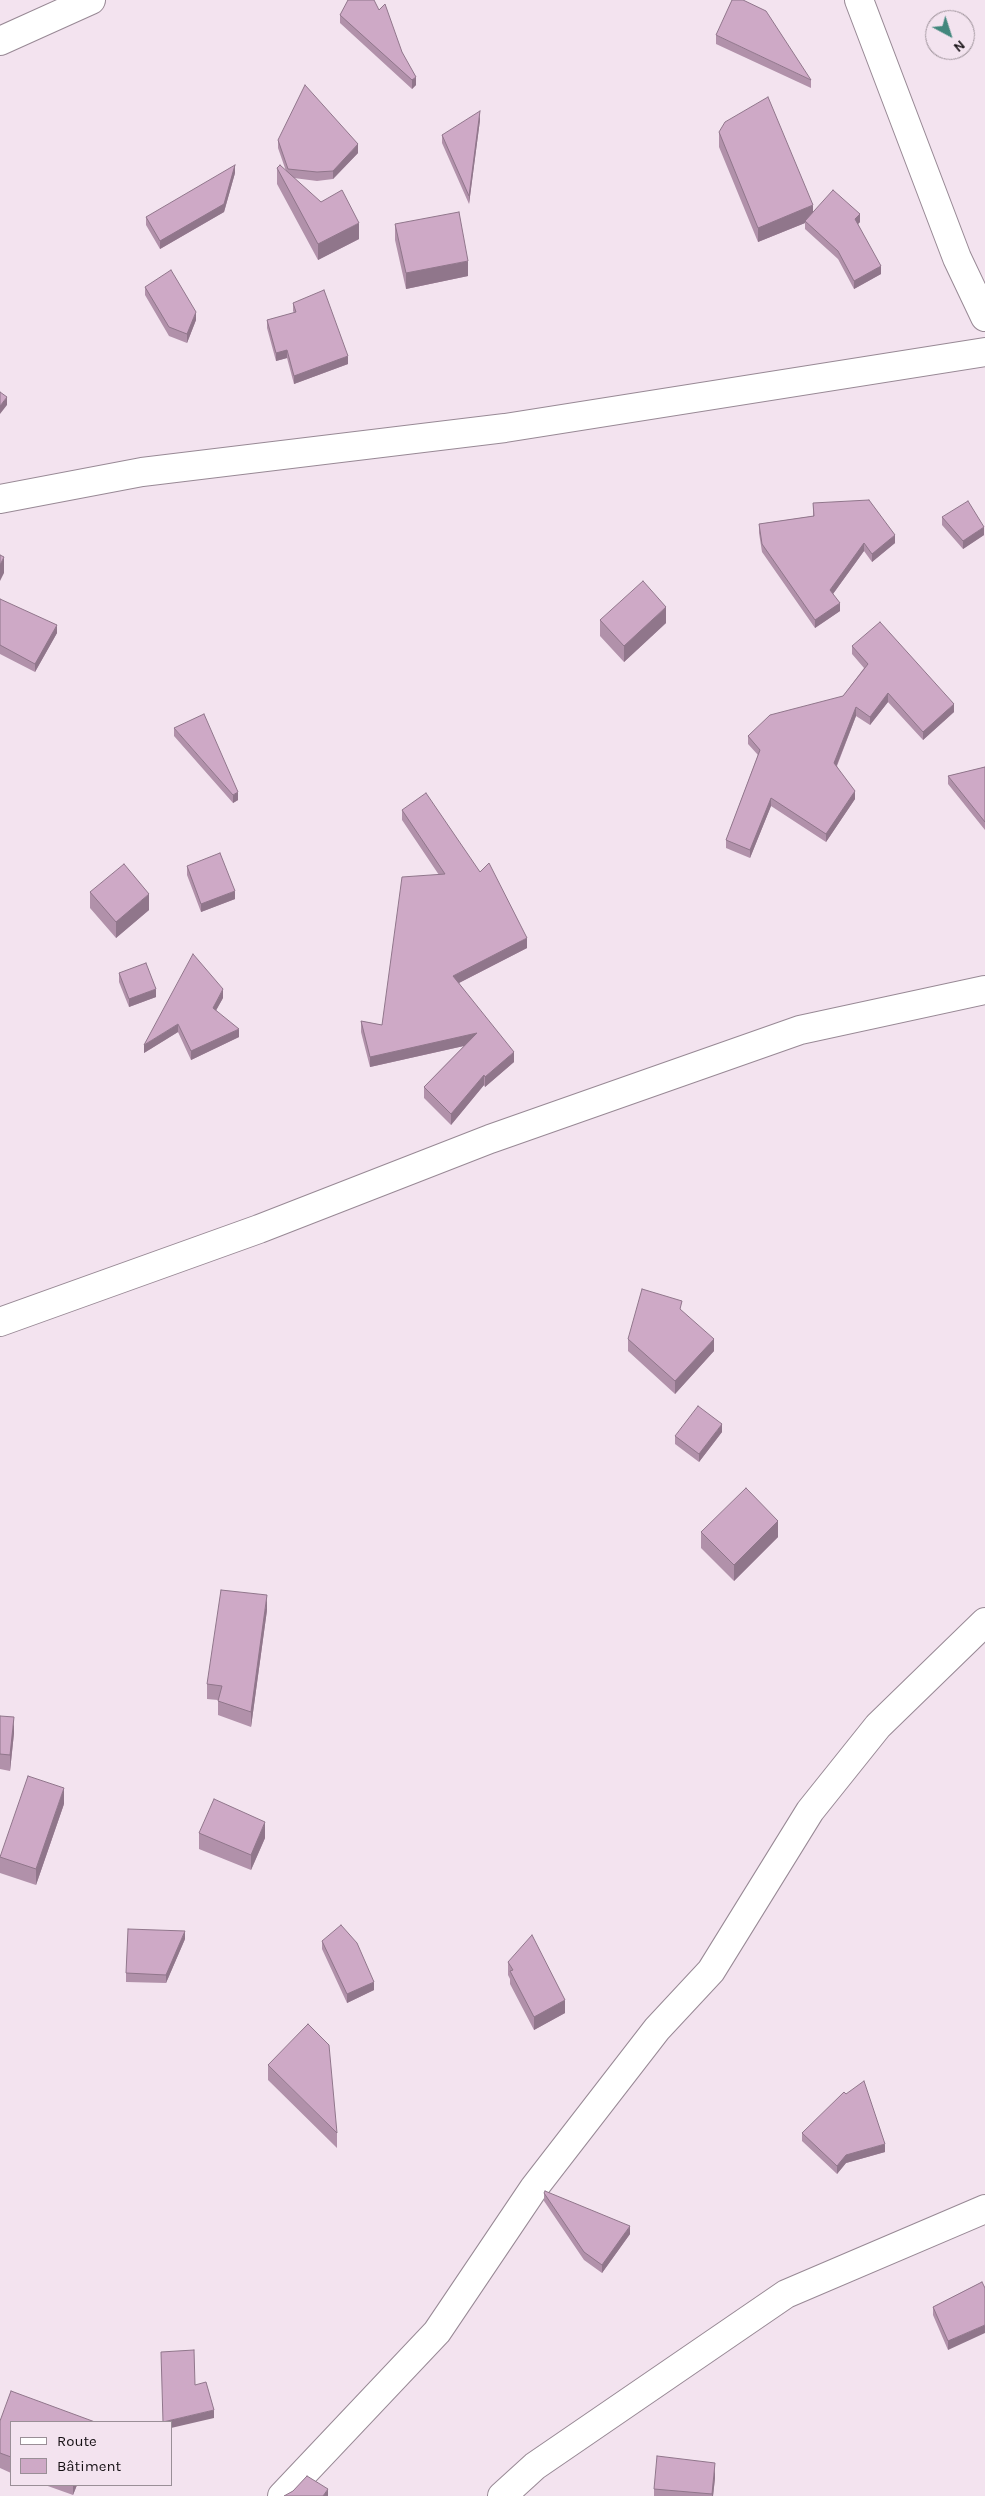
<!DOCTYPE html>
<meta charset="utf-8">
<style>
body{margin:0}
#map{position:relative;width:985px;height:2496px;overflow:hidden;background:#f3e3ef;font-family:Karla,sans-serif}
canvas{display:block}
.legend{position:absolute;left:10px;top:2421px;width:162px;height:65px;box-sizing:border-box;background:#f3e3ef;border:1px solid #9a8f97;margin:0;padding:6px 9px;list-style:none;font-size:15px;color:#151014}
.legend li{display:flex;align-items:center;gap:10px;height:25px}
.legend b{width:25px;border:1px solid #9a8f97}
.north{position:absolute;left:925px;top:10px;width:50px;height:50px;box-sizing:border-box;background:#f3e3ef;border:1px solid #9a8f97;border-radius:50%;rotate:140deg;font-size:14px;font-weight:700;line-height:20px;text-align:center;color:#151014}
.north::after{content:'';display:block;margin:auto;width:18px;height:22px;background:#42877d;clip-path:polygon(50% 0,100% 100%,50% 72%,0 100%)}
</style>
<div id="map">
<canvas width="985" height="2496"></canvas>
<ul class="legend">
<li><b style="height:6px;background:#fff"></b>Route</li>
<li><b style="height:14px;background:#cea9c6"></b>Bâtiment</li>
</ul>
<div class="north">N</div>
</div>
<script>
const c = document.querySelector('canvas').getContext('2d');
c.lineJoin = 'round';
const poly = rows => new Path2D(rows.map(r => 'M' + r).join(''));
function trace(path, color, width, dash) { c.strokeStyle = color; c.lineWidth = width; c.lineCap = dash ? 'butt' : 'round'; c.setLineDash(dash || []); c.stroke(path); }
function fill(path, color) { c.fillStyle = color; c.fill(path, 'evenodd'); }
const street = poly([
 [859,0,957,258,985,317],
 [0,499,142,472,505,428,985,352],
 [0,1322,259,1229,490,1139,800,1030,985,990],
 [282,2496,437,2332,534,2188,657,2029,711,1971,810,1811,878,1726,985,1622],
 [502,2496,535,2466,786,2294,985,2209]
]);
const secondary = poly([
 [0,41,91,0]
]);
trace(street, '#988995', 30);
trace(secondary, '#988995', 30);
trace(street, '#fff', 28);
trace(secondary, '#fff', 28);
fill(poly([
 [379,10,402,52,416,85,412,89,340,23,340,15],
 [716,35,811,80,811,88,716,44],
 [480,120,469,204,442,143,442,135],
 [719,132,813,213,860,222,858,224,881,274,854,289,838,259,805,229,805,223,758,242,719,147],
 [278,140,358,153,333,179,317,181,294,178,359,239,318,260,277,184,277,168,286,171,278,148],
 [235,173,224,212,160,249,146,225,146,217],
 [395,224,468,276,406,289,395,240],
 [145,287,196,320,187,343,169,336,145,295],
 [293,303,348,364,294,384,287,358,276,361,267,328,267,320,294,313,293,311],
 [813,503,895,543,872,562,864,551,833,594,840,611,815,628,762,552,759,533,759,524,813,516],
 [942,517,984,535,963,549,942,525],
 [0,599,57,633,35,672,0,654],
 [600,620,666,623,624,662,600,636],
 [852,646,954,712,923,740,888,702,870,725,856,716,837,766,855,799,826,842,771,806,750,858,726,848,726,840,758,755,748,744,748,736,843,696,864,668,852,654],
 [174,728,238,800,233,803,174,736],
 [985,767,985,830,948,784,948,776],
 [402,810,527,948,459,983,514,1062,485,1087,484,1085,451,1125,424,1098,424,1087,464,1046,370,1067,361,1032,361,1021,382,1025,439,875,402,820],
 [187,866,235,899,201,912,187,875],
 [90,892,149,910,116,938,90,908],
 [119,973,156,997,129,1007,119,982],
 [223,998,216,1010,239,1037,191,1060,178,1032,144,1053,144,1045],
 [682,1311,714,1351,675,1394,628,1351,628,1339],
 [722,1432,699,1462,675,1444,675,1436],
 [701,1532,778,1537,734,1581,701,1548],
 [267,1610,251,1727,218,1715,218,1700,207,1699,207,1684],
 [0,1716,14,1733,10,1771,0,1769],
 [64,1804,36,1885,0,1873,0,1857],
 [199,1833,265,1838,251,1870,199,1849],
 [185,1939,166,1983,126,1982,126,1973],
 [322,1941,374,1990,347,2003,322,1949],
 [508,1962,565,2013,534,2030,510,1984,510,1979,508,1975],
 [268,2065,337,2133,337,2148,268,2080],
 [802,2133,885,2152,846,2163,837,2174,802,2141],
 [544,2193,630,2234,602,2273,584,2260,544,2201],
 [982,2282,948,2350,933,2315,933,2307],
 [0,2421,11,2422,11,2473,0,2468],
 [715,2478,713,2496,654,2496,654,2489],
 [45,2485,77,2485,73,2495]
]), '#b191aa');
fill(poly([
 [416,77,416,85,412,89,412,80],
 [480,111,480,120,469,204,469,196],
 [358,144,358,153,333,179,333,171],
 [235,165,235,173,224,212,160,249,160,241],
 [813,205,813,220,805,221,805,223,758,242,758,228],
 [860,214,860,222,855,227,855,219],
 [359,223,359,239,318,260,318,244],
 [468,261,468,276,406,289,406,273],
 [881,266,881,274,854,289,854,281],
 [196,312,196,320,187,343,187,334],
 [287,350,287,358,276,361,276,353],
 [348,356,348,364,294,384,294,376],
 [7,397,7,405,0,414,0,406],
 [984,527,984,535,963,549,963,541],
 [895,535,895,543,872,562,872,554],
 [864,543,864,551,830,598,830,590],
 [4,557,4,573,0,581,0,565],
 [840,603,840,611,815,628,815,620],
 [666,607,666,623,624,662,624,646],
 [57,625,57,633,35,672,35,664],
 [888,693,888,702,870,725,870,717],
 [954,704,954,712,923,740,923,732],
 [856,707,856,716,834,772,834,763],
 [855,791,855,799,826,842,826,834],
 [238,792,238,800,233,803,233,795],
 [771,798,771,806,750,858,750,850],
 [235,891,235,899,201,912,201,904],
 [149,894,149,910,116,938,116,922],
 [527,938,527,948,453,986,453,976],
 [156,989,156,997,129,1007,129,999],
 [223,989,223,998,213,1016,213,1008],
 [178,1024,178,1032,144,1053,144,1045],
 [239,1029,239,1037,191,1060,191,1051],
 [477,1033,477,1043,370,1067,370,1057],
 [514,1052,514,1062,485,1087,485,1077],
 [484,1075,484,1085,451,1125,451,1114],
 [714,1339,714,1351,675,1394,675,1381],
 [722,1424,722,1432,699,1462,699,1454],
 [778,1521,778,1537,734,1581,734,1565],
 [267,1595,267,1610,251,1727,251,1712],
 [14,1717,14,1733,10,1771,10,1755],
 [64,1788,64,1804,36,1885,36,1869],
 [265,1822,265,1838,251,1870,251,1855],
 [185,1931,185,1939,166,1983,166,1975],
 [374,1982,374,1990,347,2003,347,1994],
 [565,2000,565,2013,534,2030,534,2017],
 [885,2144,885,2152,846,2163,837,2174,837,2166,846,2155],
 [630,2226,630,2234,602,2273,602,2265],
 [985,2325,985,2333,948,2350,948,2341],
 [214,2410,214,2418,171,2428,171,2422,163,2422],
 [715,2463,715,2478,713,2496,712,2496],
 [73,2485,77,2485,73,2495],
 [328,2489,328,2496,323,2496]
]), '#90768b');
const building = poly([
 [348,0,374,0,379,10,385,4,402,52,416,77,412,80,340,15,348,0],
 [732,0,743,0,766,11,811,80,716,35,732,0],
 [305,85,358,144,333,171,317,172,288,169,278,140,305,85],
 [768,97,813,205,758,228,719,132,725,122,768,97],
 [480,111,469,196,442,135,480,111],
 [235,165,224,204,160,241,146,217,235,165],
 [280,165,321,202,342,190,359,223,318,244,277,168,280,165],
 [833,190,860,214,855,219,881,266,854,281,838,251,805,221,833,190],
 [459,212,468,261,406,273,395,224,459,212],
 [171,270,196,312,187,334,169,327,145,287,171,270],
 [324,290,348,356,294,376,287,350,276,353,267,320,296,312,293,303,324,290],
 [0,392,7,397,0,406,0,392],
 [869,500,895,535,872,554,864,543,830,590,840,603,815,620,762,544,759,524,814,516,813,503,869,500],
 [968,501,984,527,963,541,942,517,968,501],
 [0,555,4,557,0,565,0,555],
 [643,581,666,607,624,646,600,620,643,581],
 [0,599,57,625,35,664,0,645,0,599],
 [880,622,954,704,923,732,888,693,870,717,856,707,834,763,855,791,826,834,771,798,750,850,726,840,760,750,748,736,770,715,843,696,868,664,852,646,880,622],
 [204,714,238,792,233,795,174,728,204,714],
 [985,767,985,822,948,776,985,767],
 [426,793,480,872,489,863,527,938,453,976,514,1052,485,1077,484,1075,451,1114,424,1087,477,1033,370,1057,361,1021,382,1025,402,877,445,874,402,810,426,793],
 [220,853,235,891,201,904,187,866,220,853],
 [124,864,149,894,116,922,90,892,124,864],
 [193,954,223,989,213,1008,239,1029,191,1051,178,1024,144,1045,193,954],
 [146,963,156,989,129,999,119,973,146,963],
 [642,1289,682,1301,680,1309,714,1339,675,1381,628,1339,642,1289],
 [698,1406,722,1424,699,1454,675,1436,698,1406],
 [746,1488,778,1521,734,1565,701,1532,746,1488],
 [221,1590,267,1595,251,1712,218,1701,222,1686,207,1684,221,1590],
 [0,1716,14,1717,10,1755,0,1754,0,1716],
 [28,1776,64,1788,36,1869,0,1857,28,1776],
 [214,1799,265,1822,251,1855,199,1833,214,1799],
 [341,1925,357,1943,374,1982,347,1994,322,1941,341,1925],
 [128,1929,185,1931,166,1975,126,1973,128,1929],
 [532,1935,565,2000,534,2017,510,1971,513,1970,508,1962,532,1935],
 [308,2024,329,2045,337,2133,268,2065,308,2024],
 [864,2081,885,2144,846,2155,837,2166,802,2133,844,2092,846,2094,864,2081],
 [545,2191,630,2226,602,2265,584,2252,544,2193,545,2191],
 [982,2282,985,2288,985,2325,948,2341,933,2307,982,2282],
 [194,2350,195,2385,206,2382,214,2410,163,2422,161,2352,194,2350],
 [11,2391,95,2422,11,2422,11,2457,0,2453,0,2421,11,2391],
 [657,2456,715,2463,712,2494,654,2489,657,2456],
 [307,2476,328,2489,323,2496,284,2496,293,2491,307,2476]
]);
fill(building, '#cea9c6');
trace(building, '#90768b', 1);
</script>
